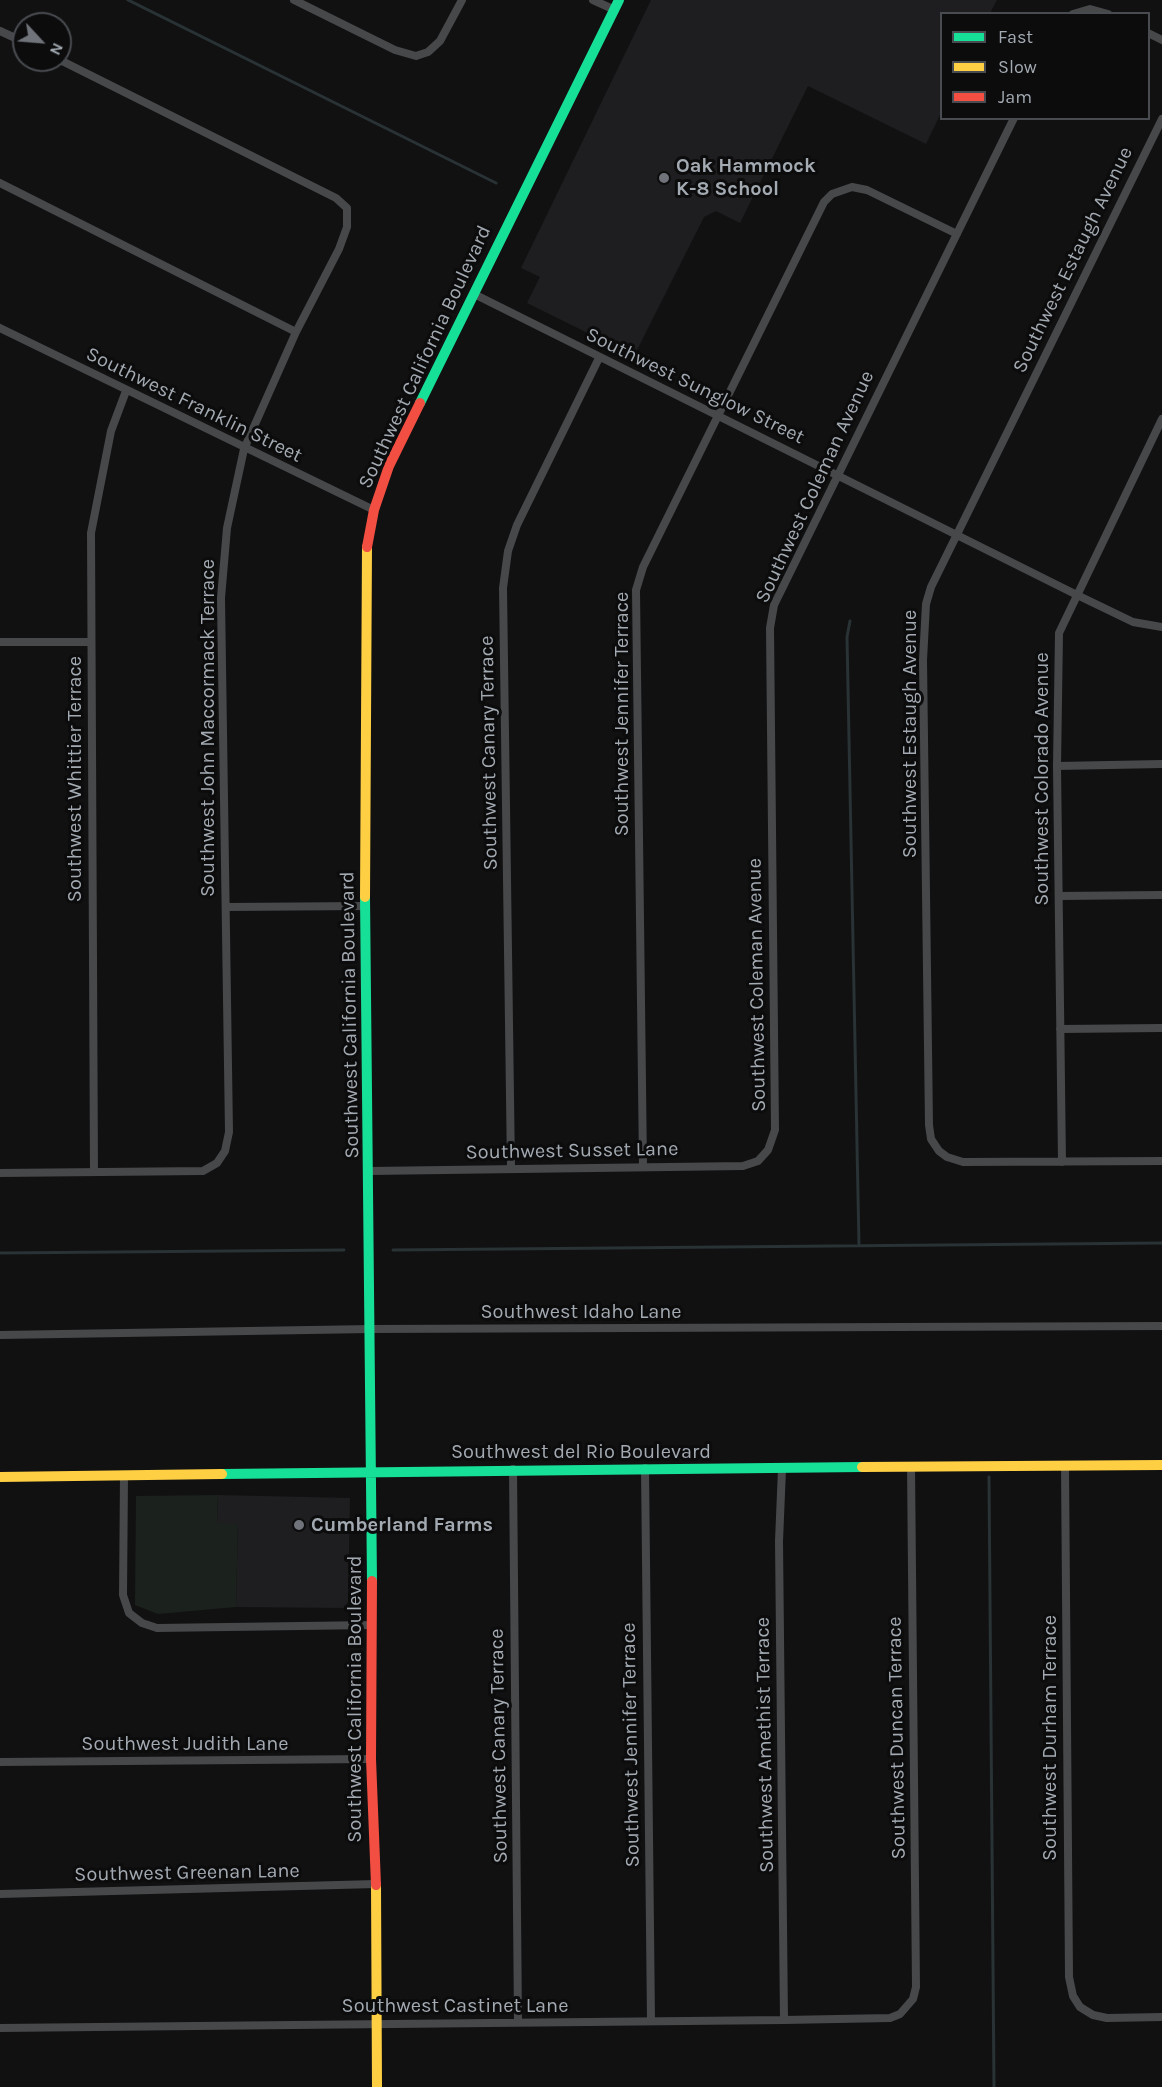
<!DOCTYPE html>
<style>
body{margin:0}
#map{position:relative;width:1162px;height:2087px;overflow:hidden;background:#111112;font-family:Karla,sans-serif}
canvas{display:block}
.legend{position:absolute;left:940px;top:12px;width:210px;height:108px;box-sizing:border-box;background:#0c0c0d;border:2px solid #484b4f;margin:0;padding:8px 10px;list-style:none;font-size:18px;color:#a3aab2}
.legend li{display:flex;align-items:center;gap:12px;height:30px}
.legend b{width:30px;border:2px solid #484b4f}
.north{position:absolute;left:12px;top:12px;width:60px;height:60px;box-sizing:border-box;background:#0c0c0d;border:2px solid #484b4f;border-radius:50%;rotate:116deg;font-size:16px;font-weight:700;line-height:24px;text-align:center;color:#a3aab2}
.north::after{content:'';display:block;margin:auto;width:21px;height:27px;background:#70747a;clip-path:polygon(50% 0,100% 100%,50% 72%,0 100%)}
</style>
<div id="map">
<canvas width="1162" height="2087"></canvas>
<ul class="legend">
<li><b style="height:8px;background:#16e098"></b>Fast</li>
<li><b style="height:8px;background:#ffcf43"></b>Slow</li>
<li><b style="height:8px;background:#f24e42"></b>Jam</li>
</ul>
<div class="north">N</div>
</div>
<script>
const c = document.querySelector('canvas').getContext('2d');
c.lineJoin = 'round';
function fill(path, color) { c.fillStyle = color; c.fill(path, 'evenodd'); }
const poly = rows => new Path2D(rows.map(r => 'M' + r).join(''));
function trace(path, color, width, dash) { c.strokeStyle = color; c.lineWidth = width; c.lineCap = dash ? 'butt' : 'round'; c.setLineDash(dash || []); c.stroke(path); }
function drawText(font, color, halo, rows, align = 'center') {
  c.font = font + ' Karla,sans-serif'; c.lineWidth = 6; c.setLineDash([]); c.textBaseline = 'middle'; c.strokeStyle = halo; c.fillStyle = color; for (const [text, x, y, turn = 0] of rows) {
    c.save(); c.translate(x, y); c.rotate((+turn || 0) * Math.PI / 180); c.textAlign = isNaN(turn) ? turn : align; if (halo) c.strokeText(text, 0, 0); c.fillText(text, 0, 0); c.restore();
  }
}
fill(poly([
 [651,0,997,0,990,13,942,14,941,113,926,144,808,86,740,223,716,211,704,217,634,356,527,303,540,277,521,268],
 [218,1495,350,1498,348,1602,344,1608,236,1607,238,1524,217,1524]
]), '#1e1e20');
fill(poly([
 [218,1495,217,1523,238,1524,236,1607,158,1614,135,1605,136,1496]
]), '#1b211c');
trace(poly([
 [128,0,496,183],
 [850,621,847,637,859,1246],
 [393,1250,1162,1243],
 [0,1253,344,1250],
 [989,1477,994,2087]
]), '#293235', 3);
trace(poly([
 [294,0,395,50,416,56,428,52,440,41,462,0],
 [593,0,615,10],
 [1073,14,1090,9,1108,14],
 [0,31,24,42],
 [1148,33,1162,40],
 [1162,119,931,587,926,604,923,660,929,1125,931,1139,939,1151,947,1157,963,1162,1162,1161],
 [0,183,296,332],
 [474,294,1075,594,1133,622,1162,627],
 [0,328,374,510],
 [0,642,90,642],
 [1057,766,1162,764],
 [1059,896,1162,895],
 [226,907,365,906],
 [1060,1029,1162,1028],
 [1062,1162,1057,766,1059,633,1162,419],
 [643,1166,636,590,643,567,824,202,832,194,852,187,867,190,957,234],
 [511,1168,503,588,508,551,517,525,599,358],
 [370,1171,743,1166,758,1161,768,1150,775,1130,770,628,774,605,1014,118],
 [94,1172,91,533,111,431,126,391],
 [0,1173,203,1171,217,1163,225,1151,229,1132,221,598,227,528,244,449,296,332,339,249,347,227,347,208,336,198,60,60],
 [0,1335,371,1329,1162,1326],
 [1065,1466,1069,1977,1073,1996,1080,2007,1093,2015,1107,2018,1162,2017],
 [645,1468,651,2021],
 [513,1469,518,2022],
 [782,1469,779,1541,784,2020],
 [124,1476,123,1595,129,1613,142,1623,157,1628,372,1625],
 [0,1762,371,1759],
 [0,1894,376,1884],
 [0,2028,784,2020,890,2018,900,2014,913,1999,916,1987,911,1466]
]), '#46484a', 8);
trace(poly([
 [420,403,619,0],
 [365,897,372,1581],
 [222,1474,862,1467]
]), '#16e098', 10);
trace(poly([
 [365,897,367,547],
 [862,1467,1162,1465],
 [0,1477,222,1474],
 [376,1885,377,2087]
]), '#ffcf43', 10);
trace(poly([
 [367,547,374,510,389,466,420,403],
 [372,1581,371,1759,376,1885]
]), '#f24e42', 10);
for (const [x, y, r, color] of [
 [664,178,6,"#70747a"],
 [299,1525,6,"#70747a"]
]) { const dot = new Path2D(); dot.arc(x, y, r, 0, 2 * Math.PI); c.fillStyle = color; c.fill(dot); trace(dot, '#0c0c0d', 2); }
drawText('bold 20px', '#a3aab2', '#0c0c0d', [
 ["Oak Hammock",676,166],
 ["K-8 School",676,189],
 ["Cumberland Farms",311,1525]
], 'left');
drawText('20px', '#a3aab2', '#0c0c0d', [
 ["Southwest Estaugh Avenue",1073,260,-64],
 ["Southwest California Boulevard",425,357,-65],
 ["Southwest Sunglow Street",695,386,26],
 ["Southwest Franklin Street",194,405,26],
 ["Southwest Coleman Avenue",815,487,-65],
 ["Southwest Jennifer Terrace",622,714,-90],
 ["Southwest John Maccormack Terrace",208,728,-90],
 ["Southwest Estaugh Avenue",910,734,-90],
 ["Southwest Canary Terrace",489,753,-91],
 ["Southwest Whittier Terrace",75,779,-90],
 ["Southwest Colorado Avenue",1042,779,-90],
 ["Southwest Coleman Avenue",757,985,-91],
 ["Southwest California Boulevard",350,1015,-91],
 ["Southwest Susset Lane",572,1151,-1],
 ["Southwest Idaho Lane",581,1312],
 ["Southwest del Rio Boulevard",581,1452],
 ["Southwest California Boulevard",355,1699,-90],
 ["Southwest Duncan Terrace",897,1738,-91],
 ["Southwest Durham Terrace",1050,1738,-90],
 ["Southwest Judith Lane",185,1744],
 ["Southwest Jennifer Terrace",631,1745,-91],
 ["Southwest Amethist Terrace",765,1745,-91],
 ["Southwest Canary Terrace",499,1746,-91],
 ["Southwest Greenan Lane",187,1873,-1],
 ["Southwest Castinet Lane",455,2006]
]);
</script>
